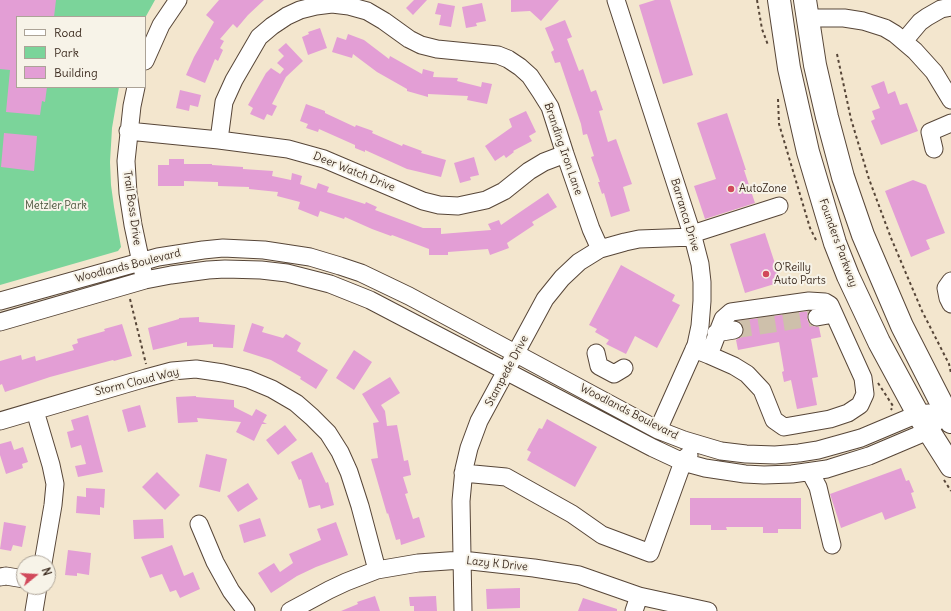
<!DOCTYPE html>
<style>
body{margin:0}
#map{position:relative;width:951px;height:611px;overflow:hidden;background:#f3e6ce;font-family:Delius,sans-serif}
canvas{display:block}
.legend{position:absolute;left:16px;top:16px;width:130px;height:72px;box-sizing:border-box;background:#f7f3e8;border:1px solid #aca397;margin:0;padding:5px 7px;list-style:none;font-size:12px;color:#3b2a1e}
.legend li{display:flex;align-items:center;gap:8px;height:20px}
.legend b{width:20px;border:1px solid #aca397}
.north{position:absolute;left:16px;top:555px;width:40px;height:40px;box-sizing:border-box;background:#f7f3e8;border:1px solid #aca397;border-radius:50%;rotate:72deg;font-size:11px;font-weight:700;line-height:16px;text-align:center;color:#3b2a1e}
.north::after{content:'';display:block;margin:auto;width:14px;height:18px;background:#d1495b;clip-path:polygon(50% 0,100% 100%,50% 72%,0 100%)}
</style>
<div id="map">
<canvas width="951" height="611"></canvas>
<ul class="legend">
<li><b style="height:5px;background:#fff"></b>Road</li>
<li><b style="height:11px;background:#7bd49a"></b>Park</li>
<li><b style="height:11px;background:#e39ed5"></b>Building</li>
</ul>
<div class="north">N</div>
</div>
<script>
const c = document.querySelector('canvas').getContext('2d');
c.lineJoin = 'round';
function fill(path, color) { c.fillStyle = color; c.fill(path, 'evenodd'); }
const poly = rows => new Path2D(rows.map(r => 'M' + r).join(''));
function trace(path, color, width, dash) { c.strokeStyle = color; c.lineWidth = width; c.lineCap = dash ? 'butt' : 'round'; c.setLineDash(dash || []); c.stroke(path); }
function drawText(font, color, halo, rows, align = 'center') {
  c.font = font + ' Delius,sans-serif'; c.lineWidth = 4; c.setLineDash([]); c.textBaseline = 'middle'; c.strokeStyle = halo; c.fillStyle = color; for (const [text, x, y, turn = 0] of rows) {
    c.save(); c.translate(x, y); c.rotate((+turn || 0) * Math.PI / 180); c.textAlign = isNaN(turn) ? turn : align; if (halo) c.strokeText(text, 0, 0); c.fillText(text, 0, 0); c.restore();
  }
}
fill(poly([
 [0,0,155,0,145,18,145,17,17,17,17,87,119,87,112,128,110,162,111,185,114,207,121,247,118,251,0,285]
]), '#7bd49a');
fill(poly([
 [0,0,56,0,54,17,17,17,17,87,47,87,45,102,42,101,40,115,6,112,10,70,0,69],
 [219,0,264,0,248,15,237,28,233,24,220,39,224,41,220,48,223,50,218,61,215,59,205,83,186,75,194,57,214,22,206,15],
 [414,0,427,0,413,15,406,8],
 [511,0,559,0,541,21,530,11,511,12],
 [655,0,670,0,693,75,663,84,639,5],
 [438,3,455,6,451,27,439,25,441,15,435,14],
 [482,3,486,21,476,23,477,26,466,28,462,7],
 [565,20,572,37,567,39,579,71,583,69,591,92,596,90,603,110,599,111,608,142,616,139,632,184,623,187,630,211,611,217,604,193,602,194,598,182,600,182,591,157,594,156,587,134,583,135,581,124,560,62,555,63,551,52,554,50,545,28],
 [320,28,327,48,308,55,302,37,309,34,308,32],
 [348,34,364,40,389,59,390,56,422,74,423,69,434,72,433,77,458,78,457,81,481,87,482,82,492,84,487,104,467,100,468,96,428,94,428,97,407,91,407,89,377,72,353,54,352,58,332,52,337,37,346,40],
 [286,43,303,61,286,77,272,104,277,106,272,116,267,114,264,120,250,114,253,108,248,105,266,73,271,68,280,74,284,69,277,63,284,56,278,50],
 [884,81,888,94,895,91,900,105,907,103,918,131,881,145,871,121,875,119,872,111,880,108,871,86],
 [180,90,201,95,198,107,190,105,189,111,176,108],
 [306,104,325,111,325,113,355,127,356,125,373,131,372,133,402,146,403,144,422,151,421,153,446,160,441,177,407,169,365,150,365,152,355,148,355,145,319,129,318,132,306,128,308,124,300,121],
 [526,111,536,132,529,136,532,141,513,151,514,152,506,158,504,155,495,161,485,146,512,127,509,119],
 [727,113,746,170,744,170,755,203,705,219,694,186,716,179,697,123],
 [4,133,37,136,34,171,1,167],
 [474,157,479,175,470,177,471,180,460,183,454,163],
 [169,159,184,159,184,164,212,164,212,165,243,167,243,169,273,171,272,176,291,180,292,173,302,176,300,184,316,189,318,183,329,187,327,192,365,204,366,202,377,207,375,210,423,228,441,228,441,234,491,230,488,224,499,220,501,225,548,193,557,207,532,222,534,225,507,243,509,248,490,255,488,249,448,252,448,255,429,255,429,249,392,235,391,236,372,229,345,217,344,219,320,211,318,217,298,209,300,202,277,196,278,192,249,189,249,187,218,186,218,182,184,181,184,186,158,186,158,165,169,165],
 [913,180,926,185,945,233,926,240,930,249,911,257,885,191],
 [765,233,781,282,745,293,730,244],
 [621,265,675,295,672,301,680,305,657,348,635,336,626,354,606,344,609,340,595,332,597,329,589,325],
 [809,311,808,314,807,319,809,323,813,326,819,327,821,337,811,339,818,377,812,378,817,405,797,409,791,380,784,382,782,372,784,371,779,342,738,350,736,340,741,337,743,334,744,329,742,324,738,321],
 [199,317,199,322,235,325,233,348,213,347,213,344,187,346,187,342,153,350,148,328,179,319,179,318],
 [252,323,264,327,262,332,283,338,286,334,301,343,297,351,328,370,316,389,300,379,301,377,271,360,243,351],
 [122,324,132,356,114,361,113,360,50,377,5,392,2,384,0,385,0,361,21,355,22,360,35,356,36,361,74,350,72,345,78,343,77,339,105,331,104,329],
 [354,350,372,362,354,390,336,378],
 [390,377,400,393,381,405,385,411,387,426,397,425,404,461,408,460,411,475,403,477,408,493,405,494,413,519,419,517,425,537,401,545,400,539,396,540,388,513,387,514,371,459,378,458,373,423,379,422,362,394],
 [196,396,196,397,234,400,234,407,252,416,256,409,267,415,263,422,267,424,262,424,254,441,236,432,241,422,197,418,198,422,178,423,176,397],
 [140,405,146,427,128,432,122,410],
 [88,415,103,472,78,477,75,466,86,464,81,445,71,448,67,432,74,430,71,420],
 [547,419,597,447,575,487,527,460,531,452,527,450,539,428,542,429],
 [285,425,297,440,278,455,266,440],
 [11,441,14,450,23,447,28,462,22,464,23,468,6,474,0,455,0,444],
 [312,452,326,483,328,482,334,505,321,509,320,505,309,508,301,479,299,480,291,462],
 [206,454,227,459,220,492,199,487],
 [901,468,906,481,909,480,914,492,911,493,916,508,885,520,882,512,841,528,830,494],
 [157,472,180,495,165,510,142,487],
 [248,483,258,499,238,512,227,496],
 [86,488,105,489,104,508,100,507,100,515,76,513,77,496,86,497],
 [690,498,801,498,801,529,778,529,778,533,763,533,763,527,726,527,727,530,711,530,711,525,690,525],
 [260,518,266,536,244,543,239,525],
 [163,519,164,538,134,539,133,520],
 [4,522,26,526,22,547,13,545,11,551,0,549],
 [336,522,348,555,316,567,297,576,271,593,258,573,274,563,280,572,293,563,289,554,321,540,317,529],
 [172,545,184,576,193,572,200,589,180,598,176,590,170,592,162,574,150,578,141,557],
 [68,550,91,553,89,575,77,573,77,576,65,575],
 [520,588,520,608,487,609,486,589],
 [375,596,380,611,341,611,358,604,357,602],
 [436,596,437,611,414,611,414,606,410,606,409,597],
 [583,598,617,609,617,611,578,611]
]), '#e39ed5');
trace(poly([
 [734,330,817,317]
]), '#cec0ab', 17, [17, 8]);
const minor = poly([
 [616,0,693,237,700,264,702,282,702,301,700,326,696,345,658,430],
 [807,18,844,18,863,21,885,28,895,34,915,51,934,72,951,100],
 [904,41,920,22,927,17,941,9,951,7],
 [145,61,161,25,178,0],
 [136,87,132,106,126,161,128,193,133,225,143,272],
 [128,131,219,140,288,149,324,159,423,201,439,205,458,206,486,200,504,191,529,171,544,162,565,154],
 [219,140,224,102,234,80,259,37,272,26,287,16,300,10,316,6,332,4,349,6,367,11,384,21,409,39,421,45,437,49,498,55,508,59,520,67,530,76,540,91,550,107,565,154,591,229,600,249],
 [934,149,930,132,951,123],
 [692,234,779,206],
 [951,281,946,288,948,298,951,304],
 [0,301,158,257,203,250,223,248,264,250,310,257,340,266,361,273,409,296,658,430,684,440,721,451,746,454,775,455,799,453,818,450,861,438,918,414,929,413],
 [817,317,834,314],
 [0,322,145,280,171,275,208,270,225,269,261,270,287,273,330,284,370,300,653,448,683,462,705,468,745,474,764,475,792,474,827,469,846,463,869,456,928,431,945,412,951,408],
 [716,333,734,330],
 [694,349,709,355,734,366,747,374,762,390,774,420,784,427,830,419,848,413,860,405,865,394,863,378,830,305,825,302,809,301,731,312,723,319,709,355],
 [596,353,599,366,614,374,624,368],
 [35,411,51,465,55,484,53,505,43,563],
 [0,421,146,378,172,371,196,369,223,373,248,379,272,389,296,403,312,417,328,433,340,452,349,472,360,506,377,570],
 [810,472,818,487,832,545],
 [463,473,506,477,572,514,602,535,650,553,684,459,689,455],
 [199,524,215,562,231,591,246,611],
 [0,577,6,576,24,579],
 [34,611,38,587],
 [290,611,329,590,346,582,377,570,418,563,462,560,534,568,579,575,639,596,708,611],
 [463,611,461,501,464,469,469,448,479,421,545,299,562,278,579,262,600,249,625,242,639,239,693,237],
 [634,611,639,596]
]);
const highway = poly([
 [779,0,789,68,808,152,835,243,848,276,879,342,918,414,951,466],
 [805,0,815,65,827,117,843,177,863,235,902,326,951,422]
]);
trace(minor, '#574638', 19);
trace(highway, '#574638', 24);
trace(poly([
 [757,0,762,29,768,45],
 [837,54,851,119,869,179,891,238,922,311,949,364,951,373],
 [778,99,779,124,810,228,817,242],
 [130,299,146,364],
 [878,383,893,406,891,410],
 [944,480,951,491]
]), '#574638', 2, [3, 3]);
trace(minor, '#fff', 17);
trace(highway, '#fff', 22);
for (const [x, y, r, color] of [
 [731,189,4,"#d1495b"],
 [766,274,4,"#d1495b"]
]) { const dot = new Path2D(); dot.arc(x, y, r, 0, 2 * Math.PI); c.fillStyle = color; c.fill(dot); trace(dot, '#f7f3e8', 1.5); }
drawText('11px', '#3b2a1e', '#f7f3e8', [
 ["Branding Iron Lane",563,149,71],
 ["Deer Watch Drive",354,172,22],
 ["Trail Boss Drive",132,208,82],
 ["Barranca Drive",685,215,73],
 ["Founders Parkway",838,243,70],
 ["Woodlands Boulevard",128,266,-14],
 ["Stampede Drive",507,371,-62],
 ["Storm Cloud Way",137,382,-14],
 ["Woodlands Boulevard",629,412,27],
 ["Lazy K Drive",497,564,6]
]);
drawText('11px', '#3b2a1e', '#f7f3e8', [
 ["AutoZone",739,189],
 ["O'Reilly",774,268],
 ["Auto Parts",774,281]
], 'left');
drawText('11px', '#4b543d', '#f7f3e8', [
 ["Metzler Park",56,206]
]);
</script>
